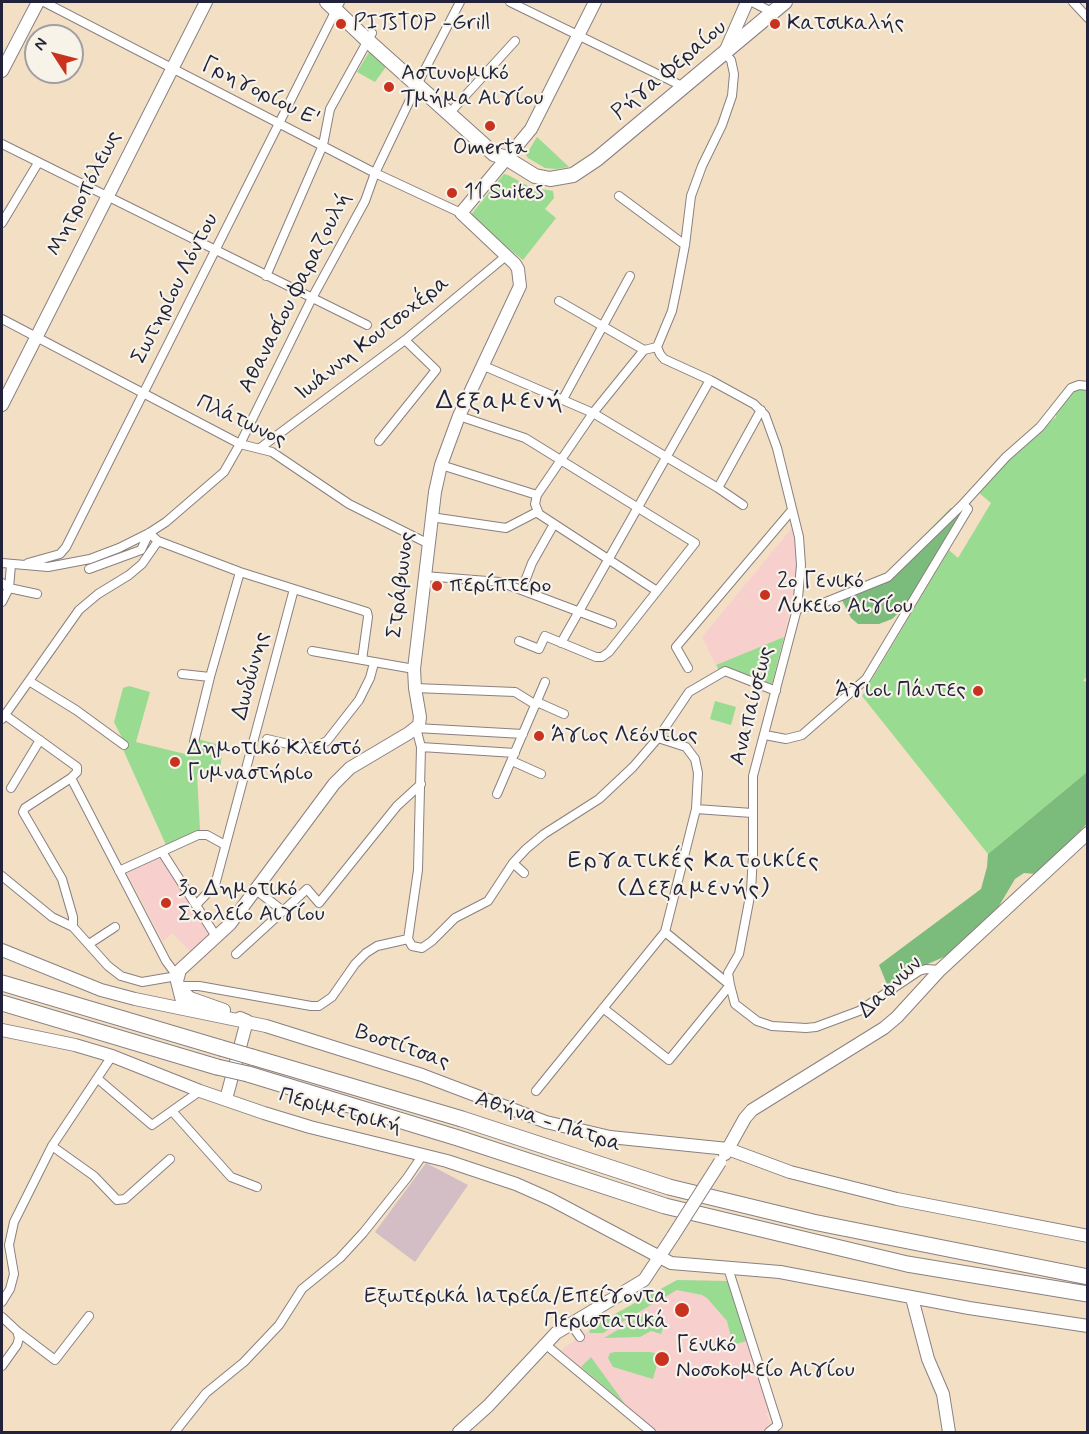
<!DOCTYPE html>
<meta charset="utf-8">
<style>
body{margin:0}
#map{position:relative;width:1089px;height:1434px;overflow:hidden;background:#f2dfc4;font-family:Mynerve,sans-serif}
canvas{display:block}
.frame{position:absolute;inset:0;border:3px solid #22223b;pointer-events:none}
.north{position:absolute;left:24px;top:24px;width:60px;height:60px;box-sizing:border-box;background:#f7f3e8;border:2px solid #a29fa3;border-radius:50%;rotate:306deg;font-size:16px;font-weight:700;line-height:24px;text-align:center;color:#22223b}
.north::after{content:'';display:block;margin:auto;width:21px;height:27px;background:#c8321e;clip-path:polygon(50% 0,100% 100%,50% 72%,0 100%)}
</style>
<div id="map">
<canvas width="1089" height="1434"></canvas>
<div class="frame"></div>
<div class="north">N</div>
</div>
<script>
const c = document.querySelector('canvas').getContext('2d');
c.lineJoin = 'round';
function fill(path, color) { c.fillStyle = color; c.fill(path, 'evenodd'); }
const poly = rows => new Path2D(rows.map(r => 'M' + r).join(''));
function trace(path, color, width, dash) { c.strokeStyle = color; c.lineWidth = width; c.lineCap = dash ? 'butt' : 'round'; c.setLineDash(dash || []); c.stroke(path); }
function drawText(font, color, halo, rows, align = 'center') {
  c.font = font + ' Mynerve,sans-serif'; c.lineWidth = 4.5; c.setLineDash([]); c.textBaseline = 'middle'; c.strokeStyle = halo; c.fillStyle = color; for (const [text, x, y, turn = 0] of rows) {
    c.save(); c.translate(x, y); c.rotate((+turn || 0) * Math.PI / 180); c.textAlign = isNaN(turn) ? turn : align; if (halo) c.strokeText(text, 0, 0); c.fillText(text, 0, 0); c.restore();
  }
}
fill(poly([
 [792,528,796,550,796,582,784,637,716,665,702,637],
 [158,858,162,860,208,933,208,936,191,952,172,933,163,942,127,873],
 [677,1280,728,1281,769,1410,766,1414,770,1422,773,1424,763,1432,658,1432,561,1350,602,1321]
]), '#f7d0ce');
fill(poly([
 [426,1163,468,1185,415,1262,375,1232]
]), '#d2bec4');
fill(poly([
 [371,49,388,64,375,82,357,72],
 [537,137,550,149,569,167,556,169,545,168,528,158,526,155],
 [504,174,508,175,530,187,553,191,554,198,545,209,556,218,523,260,469,217],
 [1080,388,1087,389,1088,675,1083,681,1088,682,1087,772,988,854,862,696,949,550,958,558,991,503,978,492,1007,459,1056,417,1056,413,1074,390],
 [784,637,772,684,726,667,719,670,716,665],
 [129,686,150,692,136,742,185,754,191,737,223,746,220,770,197,774,200,830,166,845,121,745,124,742,114,722,123,688],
 [715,701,736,707,731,725,710,719],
 [677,1280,728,1281,747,1341,733,1345,727,1321,707,1298,702,1295,677,1290,603,1333,590,1333,589,1331,602,1321],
 [646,1313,666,1319,661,1334,651,1331,640,1337,604,1338],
 [615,1352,650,1352,660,1354,653,1379,613,1367,608,1358,610,1353],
 [591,1357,625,1404,581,1367]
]), '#9adb92');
fill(poly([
 [951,508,961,516,908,604,892,619,879,624,858,624,851,618,842,600,887,573],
 [1087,772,1087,824,1036,874,1024,873,1015,879,996,911,946,956,916,969,888,987,879,965,981,889,987,867,988,854]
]), '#7bbb7c');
const street = poly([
 [44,2,375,173,461,213],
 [510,2,684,87],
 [752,2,772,12],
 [1073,2,1088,18],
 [724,53,731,60,734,74,732,96,722,125,702,166,691,196,685,245,677,287,672,311,657,347,660,354,664,359,710,380,754,404,765,415,777,448,799,537,801,565,797,609,753,776,753,855,751,891,739,954,728,973,730,985,735,1004,757,1021,772,1026,806,1028,816,1027,859,1011,919,971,926,969,940,970],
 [455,107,515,41],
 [2,144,367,325],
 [619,196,685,245],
 [2,223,38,163],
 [266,276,323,145,330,109,372,33],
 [559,301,644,350],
 [2,319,240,444,272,452,349,504,429,544],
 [484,366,593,413,718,488,743,505],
 [563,399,630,276],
 [459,416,525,438,695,543,609,652,602,657,596,657,545,636,539,649,519,641],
 [379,441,436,370,405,340],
 [260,448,405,340,506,256],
 [441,465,537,495],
 [718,488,761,410],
 [431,517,506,528,537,512],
 [2,563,48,567,90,559,119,548,149,533,166,522,224,472,240,444,312,298,365,201,375,173,421,77,460,2],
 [28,563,60,554,66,547,340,2],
 [89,569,141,550,149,533,158,541,240,572,367,612,368,617,362,660],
 [424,576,500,582,612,624],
 [2,583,9,588,37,594],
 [522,589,532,563,554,524],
 [657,591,539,514,535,504,537,495,593,413,644,350,657,347],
 [2,602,9,588,11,565],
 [797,609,821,604,888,577,963,504],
 [561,643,710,380],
 [312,651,414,669],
 [688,668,676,647,792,510],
 [182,674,210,677],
 [29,681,76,710,124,745],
 [415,688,515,692,536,705],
 [537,702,564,714],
 [5,715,77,767,77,772,71,778,25,808,23,812,62,879,73,917,73,927],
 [2,719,79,610,98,594,129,575,142,564,158,541],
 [765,735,786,739,802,735,866,679,968,509,963,504,1006,457,1040,427,1071,388,1079,385,1088,386],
 [267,739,305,748,314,747,327,741,359,700,370,678,374,663],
 [194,742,210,677,240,572],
 [421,747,515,753],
 [512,761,541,774],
 [71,778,166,961,177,976],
 [11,788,40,740],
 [497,794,545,682],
 [696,809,752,813],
 [162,852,217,938],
 [513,863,524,873],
 [119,871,198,835,207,835,225,845],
 [2,876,52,917,73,927,108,966,121,976,142,982,177,976],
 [256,890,283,911],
 [196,905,215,885,294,589],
 [665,932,696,809,698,773,695,759,686,747,658,738,689,692,725,671,776,691],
 [408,939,412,946,422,948,432,941,455,918,488,901,513,863,526,849,544,834,599,799,633,767,658,738],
 [408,939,418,870,421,747,416,728,523,734],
 [89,944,115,927],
 [236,954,307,889,319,903,397,806,421,784],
 [178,986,199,986,311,1006,319,1006,332,997,355,964,366,953,377,946,408,939],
 [603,1008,669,1060,730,985],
 [98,1079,152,1125,200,1091],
 [536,1091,665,932,730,985],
 [172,1111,231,1177,257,1187],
 [52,1146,94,1176,117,1200,125,1199,170,1159],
 [728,1268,778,1425,769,1432],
 [2,1302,10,1289,14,1274,9,1245,14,1222,52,1146,112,1056],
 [2,1317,17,1331,19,1338,17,1345,2,1366],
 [570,1323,580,1337],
 [17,1331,55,1360,89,1316],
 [545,1344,651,1432],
 [175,1432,206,1393,244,1362,279,1325,302,1289,340,1258,363,1233,407,1178,422,1156]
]);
const secondary = poly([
 [725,52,747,2],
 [2,71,38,2],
 [2,405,206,2],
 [2,950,101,990,135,999,266,1026,422,1075,546,1122,610,1137,728,1149,790,1172,897,1199,1088,1236],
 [180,989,190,998,224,1010],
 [182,1008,182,1001,177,981,180,970,230,924,334,784,350,768,409,733,419,725,420,717,415,688,414,669,435,492,441,465,459,416,520,286,518,269,515,264,461,213,531,129,595,2],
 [2,1030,75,1045,112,1056,200,1091,264,1113,310,1127,447,1161,516,1184,550,1199,671,1263,780,1272,969,1308,1088,1326],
 [226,1099,247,1021,240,1018],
 [725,1154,745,1118,752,1110,884,1028,897,1017,940,970,1088,833],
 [912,1298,928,1359,943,1394,949,1432],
 [459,1432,488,1406,556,1333,644,1280,673,1236]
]);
const primary = poly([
 [327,2,367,40,494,154,506,158,535,176,550,179,573,175,597,159,785,2]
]);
const highway = poly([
 [2,983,221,1048],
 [2,1003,217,1067],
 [252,1057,462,1119,669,1187,813,1222,1088,1277],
 [248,1074,458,1138,665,1206,907,1264,1088,1294]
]);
trace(street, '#8a8080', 10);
trace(secondary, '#8a8080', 14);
trace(primary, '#8a8080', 16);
trace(highway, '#8a8080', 17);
trace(street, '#fff', 8);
trace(secondary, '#fff', 12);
trace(primary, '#fff', 14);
trace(highway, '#fff', 15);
const secondaryBridge = poly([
 [673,1236,720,1162]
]);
const highwayBridge = poly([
 [221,1048,252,1057],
 [217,1067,248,1074]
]);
trace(secondaryBridge, '#8a8080', 14, []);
trace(highwayBridge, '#8a8080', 17, []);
trace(secondaryBridge, '#fff', 12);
trace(highwayBridge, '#fff', 15);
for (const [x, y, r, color] of [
 [341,24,6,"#c8321e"],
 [775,24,6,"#c8321e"],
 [389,87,6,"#c8321e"],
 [490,126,6,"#c8321e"],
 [452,193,6,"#c8321e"],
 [437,586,6,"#c8321e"],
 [765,595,6,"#c8321e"],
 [978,691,6,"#c8321e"],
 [539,736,6,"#c8321e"],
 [175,762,6,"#c8321e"],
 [166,903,6,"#c8321e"],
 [682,1310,8,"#c8321e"],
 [662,1359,8,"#c8321e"]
]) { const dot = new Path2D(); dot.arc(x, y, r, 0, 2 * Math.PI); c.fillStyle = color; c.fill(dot); trace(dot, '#f7f3e8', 2); }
drawText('22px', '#22223b', '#f7f3e8', [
 ["PITsTOP -Grill",353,24],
 ["Κατσικαλής",787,24],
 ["Αστυνομικό",401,74],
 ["Τμήμα Αιγίου",401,99],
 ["Omerta",490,149,"center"],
 ["11 Suites",464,193],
 ["2ο Γενικό",777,582],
 ["Λύκειο Αιγίου",777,607],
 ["περίπτερο",449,586],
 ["Άγιοι Πάντες",966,691,"right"],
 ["Άγιος Λεόντιος",551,736],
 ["Δημοτικό Κλειστό",187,749],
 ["Γυμναστήριο",187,774],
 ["3ο Δημοτικό",178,890],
 ["Σχολείο Αιγίου",178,915],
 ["Εξωτερικά Ιατρεία/Επείγοντα",668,1297,"right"],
 ["Περιστατικά",668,1322,"right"],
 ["Γενικό",676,1346],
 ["Νοσοκομείο Αιγίου",676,1371]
], 'left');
drawText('22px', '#22223b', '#f7f3e8', [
 ["Ρήγα Φεραίου",670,71,-40],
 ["Γρηγορίου Ε'",260,93,27],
 ["Μητροπόλεως",85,194,-63],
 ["Σωτηρίου Λόντου",176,289,-63],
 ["Αθανασίου Φαραζουλή",296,293,-63],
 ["Ιωάννη Κουτσοχέρα",373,339,-38],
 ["Πλάτωνος",241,422,25],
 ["Στράβωνος",402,585,-83],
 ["Δωδώνης",252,676,-75],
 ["Αναπαύσεως",753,706,-76],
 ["Δαφνών",891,988,-44],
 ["Βοστίτσας",402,1048,19],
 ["Περιμετρική",340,1112,15],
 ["Αθήνα - Πάτρα",548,1123,18]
]);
c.letterSpacing = '1.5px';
drawText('24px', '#22223b', '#f7f3e8', [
 ["Εργατικές Κατοικίες",694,862],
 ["(Δεξαμενής)",694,890]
]);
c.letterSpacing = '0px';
c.letterSpacing = '1.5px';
drawText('26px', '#22223b', '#f7f3e8', [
 ["Δεξαμενή",500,403]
]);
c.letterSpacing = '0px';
</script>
